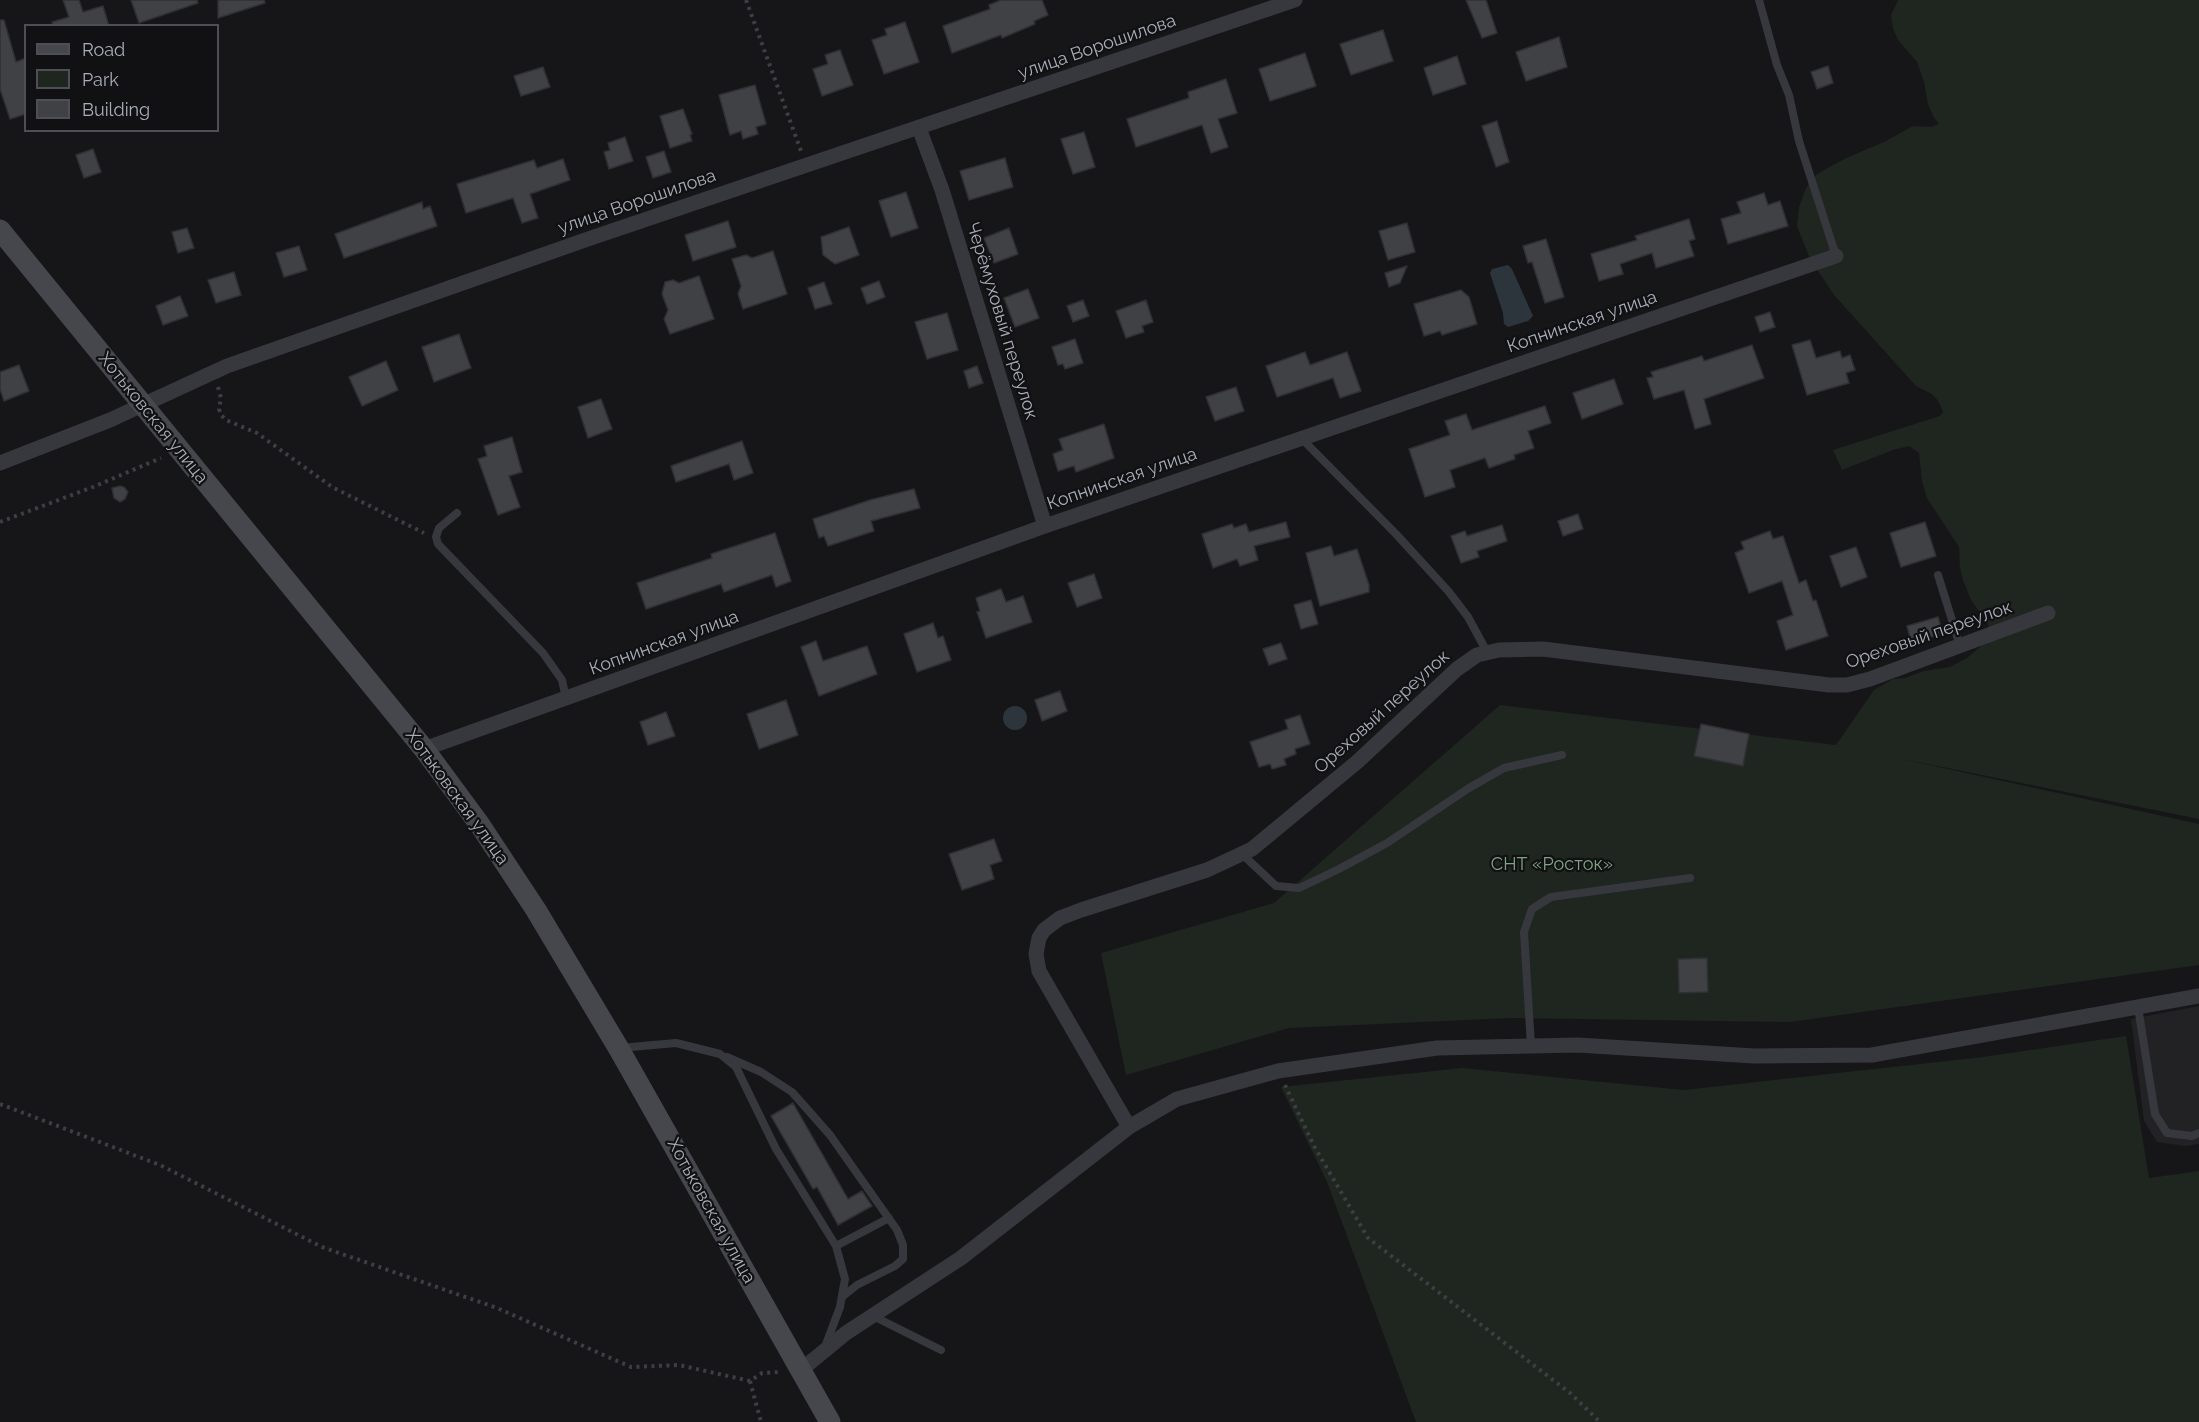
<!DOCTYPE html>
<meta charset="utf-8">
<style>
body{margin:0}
#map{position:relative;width:2199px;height:1422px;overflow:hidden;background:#161618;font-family:Raleway,sans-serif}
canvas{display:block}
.legend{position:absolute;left:24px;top:24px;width:195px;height:108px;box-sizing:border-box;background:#111113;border:2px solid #4d4f55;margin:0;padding:8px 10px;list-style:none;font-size:18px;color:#a8adb8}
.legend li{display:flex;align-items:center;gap:12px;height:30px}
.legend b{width:30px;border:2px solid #4d4f55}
</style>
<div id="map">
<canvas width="2199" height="1422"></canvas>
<ul class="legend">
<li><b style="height:8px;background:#45474d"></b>Road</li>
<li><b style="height:16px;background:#1e261f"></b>Park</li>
<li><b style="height:16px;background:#404145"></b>Building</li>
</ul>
</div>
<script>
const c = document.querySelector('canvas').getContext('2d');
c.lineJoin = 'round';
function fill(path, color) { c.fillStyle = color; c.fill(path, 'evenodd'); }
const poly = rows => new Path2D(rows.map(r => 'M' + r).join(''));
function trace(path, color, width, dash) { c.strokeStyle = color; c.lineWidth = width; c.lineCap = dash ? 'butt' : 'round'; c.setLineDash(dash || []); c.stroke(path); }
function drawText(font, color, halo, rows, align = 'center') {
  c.font = font + ' Raleway,sans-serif'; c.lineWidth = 4.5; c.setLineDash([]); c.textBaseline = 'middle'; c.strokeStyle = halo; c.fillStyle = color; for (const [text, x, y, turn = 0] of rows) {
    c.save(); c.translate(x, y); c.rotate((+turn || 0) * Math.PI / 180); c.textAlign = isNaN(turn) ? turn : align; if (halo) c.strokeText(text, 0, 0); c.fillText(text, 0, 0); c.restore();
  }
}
fill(poly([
 [2199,1006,2199,1144,2185,1146,2157,1142,2144,1121,2131,1019]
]), '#222225');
fill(poly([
 [1898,0,2199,0,2199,819,1898,758,2199,824,2199,965,1790,1022,1511,1018,1289,1028,1126,1075,1101,953,1274,903,1500,705,1836,745,1874,690,1893,679,1905,678,1924,671,1950,667,1967,658,1981,646,1989,634,1988,624,1971,600,1963,580,1960,568,1959,547,1927,498,1922,481,1919,453,1909,446,1893,450,1842,470,1833,450,1940,416,1943,412,1939,402,1932,394,1916,386,1834,295,1810,259,1797,226,1799,207,1806,188,1817,174,1844,159,1886,141,1913,126,1931,127,1939,124,1933,116,1928,104,1924,82,1917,62,1898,40,1893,28,1891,15],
 [2126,1036,2149,1178,2199,1171,2199,1422,1416,1422,1327,1182,1281,1087,1462,1068,1684,1090,1983,1057]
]), '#1e261f');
fill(poly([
 [1508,265,1512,269,1533,316,1528,321,1508,327,1504,324,1503,313,1490,273,1492,269],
 '1003 718a12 12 0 1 1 24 0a12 12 0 1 1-24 0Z'
]), '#2c353c');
const building = poly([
 [63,0,79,0,83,12,103,6,109,26,53,26,52,22,69,17,63,0],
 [131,0,197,0,198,3,139,23,131,0],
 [218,0,264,0,265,3,218,18,218,0],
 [1001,0,1042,0,1048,15,1034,21,1035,24,1002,38,1001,35,952,53,943,26,990,9,989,5,1001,0],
 [1466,0,1486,0,1497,33,1482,38,1466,0],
 [0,20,4,20,16,62,26,58,26,114,10,119,0,89,0,20],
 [905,22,919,62,884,74,872,40,887,35,885,29,905,22],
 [1383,30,1393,61,1351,75,1340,44,1383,30],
 [1559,37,1567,67,1526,81,1516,52,1559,37],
 [840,50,853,85,822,96,813,69,828,64,825,55,840,50],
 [1305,53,1316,86,1270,101,1259,69,1305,53],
 [1457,56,1466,84,1433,95,1424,68,1457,56],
 [1828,66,1833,83,1817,89,1811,72,1828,66],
 [543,67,550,87,521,96,514,76,543,67],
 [1226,79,1237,113,1218,119,1228,147,1211,153,1202,125,1136,147,1127,119,1189,98,1188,92,1226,79],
 [755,85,766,124,756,127,758,134,743,139,741,131,730,135,719,95,755,85],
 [683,109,692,134,690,135,692,141,670,148,660,116,683,109],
 [1497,121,1509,162,1496,167,1482,126,1497,121],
 [1084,132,1095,167,1073,174,1061,139,1084,132],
 [625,137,633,161,609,169,604,152,610,150,608,143,625,137],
 [93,149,101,172,84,178,76,155,93,149],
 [664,151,671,172,653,178,646,157,664,151],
 [1005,158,1013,187,969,200,960,171,1005,158],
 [563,159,570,180,530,194,538,218,522,223,513,198,466,213,457,184,534,160,537,168,563,159],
 [906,192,918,228,891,237,879,201,906,192],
 [1764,193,1768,205,1780,201,1788,226,1728,244,1721,219,1741,213,1737,202,1764,193],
 [422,202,423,209,430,206,437,226,344,258,335,234,422,202],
 [1689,219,1695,239,1689,241,1694,256,1656,268,1652,253,1620,264,1623,274,1599,281,1591,254,1637,240,1635,236,1689,219],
 [728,221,736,247,693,261,685,235,728,221],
 [1407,223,1415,252,1388,260,1379,231,1407,223],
 [849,227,859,255,835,264,823,255,821,237,849,227],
 [187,228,194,248,178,253,172,232,187,228],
 [1009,228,1018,254,994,263,984,238,1009,228],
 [1546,239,1564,297,1545,303,1532,262,1528,263,1523,246,1546,239],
 [299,246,307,270,284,277,276,253,299,246],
 [773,251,787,294,743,309,738,294,741,286,732,259,746,255,752,258,773,251],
 [1407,266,1400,283,1389,287,1385,273,1407,266],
 [234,272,241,295,216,303,208,280,234,272],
 [699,276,714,319,670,334,664,319,668,310,662,294,665,282,673,280,679,283,699,276],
 [879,281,885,297,867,304,861,288,879,281],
 [824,282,832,304,815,309,808,288,824,282],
 [1028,289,1039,318,1015,327,1004,298,1028,289],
 [1461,290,1469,297,1477,324,1442,335,1440,331,1424,336,1414,304,1461,290],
 [180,296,188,316,163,325,156,306,180,296],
 [1083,300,1089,316,1073,322,1067,306,1083,300],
 [1146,300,1153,322,1142,326,1144,332,1126,338,1116,311,1146,300],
 [1770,312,1775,327,1760,332,1755,317,1770,312],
 [947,313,958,350,927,359,915,322,947,313],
 [459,334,471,368,434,382,422,347,459,334],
 [1075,339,1083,363,1065,369,1063,364,1058,365,1052,347,1075,339],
 [1810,340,1816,358,1840,351,1842,358,1850,355,1855,370,1846,373,1849,383,1807,395,1792,345,1810,340],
 [1752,345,1764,378,1704,399,1711,424,1695,429,1684,390,1654,399,1647,378,1653,377,1651,372,1702,356,1704,361,1752,345],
 [1305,352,1310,365,1347,352,1361,391,1340,398,1333,378,1277,397,1266,366,1305,352],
 [386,361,398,390,362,406,349,377,386,361],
 [19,365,29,391,4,401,0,389,0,372,19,365],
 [977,366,983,383,969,388,964,371,977,366],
 [1614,379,1623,404,1582,419,1573,393,1614,379],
 [1236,387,1244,411,1215,421,1206,397,1236,387],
 [601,399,612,429,588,438,578,407,601,399],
 [1545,406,1551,423,1528,431,1534,448,1514,455,1515,459,1489,468,1485,458,1450,470,1455,487,1425,497,1409,449,1450,435,1445,421,1466,414,1472,430,1545,406],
 [1104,424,1114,458,1076,472,1074,466,1058,471,1053,454,1063,450,1059,439,1104,424],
 [512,437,522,472,509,476,520,507,498,515,478,459,487,456,484,446,512,437],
 [742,441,753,473,734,480,729,464,676,482,671,466,742,441],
 [120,486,124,487,128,492,125,499,120,502,114,498,112,488,120,486],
 [914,489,920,508,871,521,874,531,828,546,824,536,819,538,813,519,870,500,914,489],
 [1578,514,1583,529,1563,536,1558,521,1578,514],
 [1286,522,1290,537,1254,546,1258,560,1240,566,1237,559,1213,568,1202,534,1232,524,1234,528,1246,524,1249,532,1286,522],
 [1925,522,1936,556,1901,567,1890,533,1925,522],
 [1502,525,1507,541,1477,551,1479,557,1461,563,1451,536,1465,531,1467,536,1502,525],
 [1770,531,1773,539,1783,536,1799,583,1806,580,1813,601,1816,600,1828,636,1786,650,1777,621,1793,615,1782,581,1749,593,1735,553,1744,549,1741,542,1770,531],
 [775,533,791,581,776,587,772,575,724,592,721,584,646,609,637,583,712,558,711,554,775,533],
 [1331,546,1334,556,1357,549,1369,585,1369,592,1320,606,1306,553,1331,546],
 [1856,547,1867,577,1841,587,1830,556,1856,547],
 [1094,574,1102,598,1077,607,1068,583,1094,574],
 [1001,589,1006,602,1023,596,1032,622,986,638,977,612,980,611,976,598,1001,589],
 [1311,600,1318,624,1301,629,1294,605,1311,600],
 [1938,617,1943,634,1911,642,1907,626,1938,617],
 [933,623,938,638,943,636,951,660,917,672,904,634,933,623],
 [816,641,823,661,867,646,877,674,819,696,801,647,816,641],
 [1281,643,1287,659,1269,665,1263,649,1281,643],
 [1060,691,1067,711,1042,721,1035,700,1060,691],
 [786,700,798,735,759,749,747,714,786,700],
 [666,712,675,736,648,745,640,722,666,712],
 [1300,715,1310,744,1295,749,1296,754,1284,759,1286,765,1272,769,1270,764,1259,767,1250,742,1288,729,1285,720,1300,715],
 [1701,724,1749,734,1743,766,1694,756,1701,724],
 [994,839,1002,861,990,865,994,879,962,890,949,854,994,839],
 [1707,958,1708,992,1679,993,1678,959,1707,958],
 [793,1103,848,1199,862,1191,872,1206,838,1225,817,1187,813,1189,771,1116,793,1103]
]);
fill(building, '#404145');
trace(building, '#303034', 1.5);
trace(poly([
 [746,0,801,151],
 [218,387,221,398,219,409,221,415,226,420,257,433,332,487,424,533],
 [0,522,93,487,161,458],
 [1285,1085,1314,1146,1368,1238,1570,1393,1600,1422],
 [0,1104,160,1165,322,1247,497,1308,631,1367,679,1365,750,1381,762,1373,782,1372],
 [750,1381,761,1422]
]), '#3d3f44', 4, [3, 4.5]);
trace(poly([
 [1759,0,1777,65,1789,95,1799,141,1836,256],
 [1301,438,1396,534,1449,592,1468,617,1487,652],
 [457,513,439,528,436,537,438,544,543,653,562,680,566,698],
 [1938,575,1960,646],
 [1242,854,1276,886,1299,888,1337,870,1387,843,1469,788,1504,768,1562,755],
 [2138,1007,2155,1114,2167,1133,2192,1136,2199,1133],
 [1531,1046,1524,932,1532,909,1551,897,1690,878],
 [620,1048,676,1043,720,1054,736,1067,776,1149,836,1246,845,1279,840,1307,825,1347],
 [727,1057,761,1072,792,1092,830,1135,897,1230,903,1245,903,1259,895,1266,857,1285,842,1297],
 [836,1246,889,1218],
 [873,1316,941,1350]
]), '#37383d', 8);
trace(poly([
 [919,128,942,190,1045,526],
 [0,463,110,420,227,366,588,239,1295,0],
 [424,749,1045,526,1836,256],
 [1129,1127,1039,971,1036,954,1039,938,1044,930,1060,918,1081,910,1207,870,1252,849,1357,762,1457,669,1477,655,1499,650,1543,649,1829,685,1847,685,1870,679,2048,613],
 [801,1370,846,1333,961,1258,1129,1127,1177,1099,1278,1071,1437,1048,1578,1045,1754,1056,1872,1055,2199,996]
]), '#37383d', 15);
trace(poly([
 [0,230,424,749,480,825,536,910,619,1049,830,1422]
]), '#45474d', 21);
drawText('18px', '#a8adb8', '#111113', [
 ["улица Ворошилова",1097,47,-19],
 ["улица Ворошилова",637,202,-19],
 ["Черёмуховый переулок",1002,321,73],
 ["Копнинская улица",1582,322,-19],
 ["Хотьковская улица",153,418,51],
 ["Копнинская улица",1122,479,-19],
 ["Ореховый переулок",1929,635,-19],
 ["Копнинская улица",664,643,-20],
 ["Ореховый переулок",1382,712,-42],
 ["Хотьковская улица",457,797,54],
 ["Хотьковская улица",711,1211,61]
]);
drawText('18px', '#7fa381', '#111113', [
 ["СНТ «Росток»",1552,865]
]);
</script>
